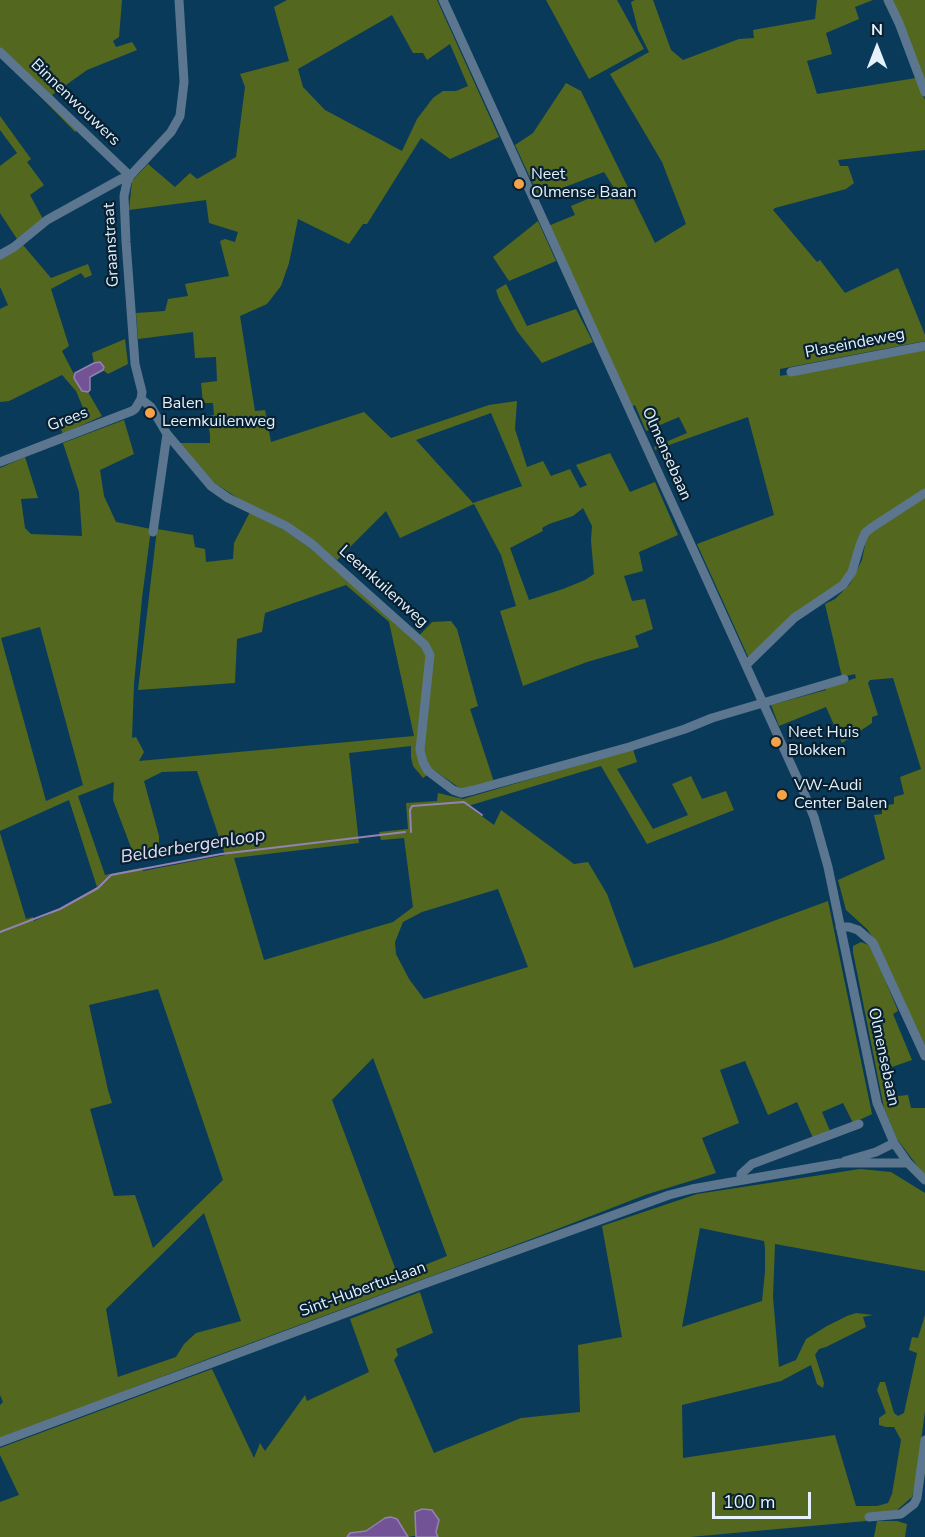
<!DOCTYPE html>
<style>
body{margin:0}
#map{position:relative;width:925px;height:1537px;overflow:hidden;background:#0a3a5a;font-family:"Nunito Sans",sans-serif}
canvas{display:block}
.north{position:absolute;left:847px;top:18px;width:60px;height:60px;-webkit-text-stroke:4px #072032;paint-order:stroke;rotate:0deg;font-size:16px;font-weight:700;line-height:24px;text-align:center;color:#e5f1fb}
.north::after{content:'';display:block;margin:auto;width:21px;height:27px;background:#e5f1fb;clip-path:polygon(50% 0,100% 100%,50% 72%,0 100%)}
.scale{position:absolute;left:712px;top:1492px;width:99px;height:27px;box-sizing:border-box;border:3px solid #e5f1fb;border-top:0;padding-left:8px;font-size:18px;line-height:21px;white-space:nowrap;color:#e5f1fb;-webkit-text-stroke:4px #072032;paint-order:stroke}
</style>
<div id="map">
<canvas width="925" height="1537"></canvas>
<div class="north">N</div>
<div class="scale">100 m</div>
</div>
<script>
const c = document.querySelector('canvas').getContext('2d');
c.lineJoin = 'round';
function fill(path, color) { c.fillStyle = color; c.fill(path, 'evenodd'); }
const poly = rows => new Path2D(rows.map(r => 'M' + r).join(''));
function trace(path, color, width, dash) { c.strokeStyle = color; c.lineWidth = width; c.lineCap = dash ? 'butt' : 'round'; c.setLineDash(dash || []); c.stroke(path); }
function drawText(font, color, halo, rows, align = 'center') {
  c.font = font + ' "Nunito Sans",sans-serif'; c.lineWidth = 4.5; c.setLineDash([]); c.textBaseline = 'middle'; c.strokeStyle = halo; c.fillStyle = color; for (const [text, x, y, turn = 0] of rows) {
    c.save(); c.translate(x, y); c.rotate((+turn || 0) * Math.PI / 180); c.textAlign = isNaN(turn) ? turn : align; if (halo) c.strokeText(text, 0, 0); c.fillText(text, 0, 0); c.restore();
  }
}
fill(poly([
 [0,0,122,0,119,37,113,41,116,47,132,42,137,50,87,70,52,95,81,126,75,132,0,55],
 [287,0,437,0,499,137,450,159,421,138,367,224,363,224,349,244,298,219,289,263,281,286,267,304,240,316,255,411,265,410,271,442,364,412,391,438,489,405,517,401,515,429,527,467,543,461,551,476,570,469,580,488,587,485,576,465,610,453,630,492,655,482,678,535,639,552,643,571,624,576,632,601,645,599,653,629,635,636,639,647,587,662,523,686,500,611,516,606,501,555,474,504,400,538,386,511,337,560,308,538,247,504,213,482,178,443,210,443,210,434,206,416,214,415,213,403,203,403,201,383,217,381,216,357,195,358,193,332,138,339,136,313,165,311,168,299,188,296,185,284,229,276,220,241,225,239,235,242,238,232,209,223,206,200,129,210,132,181,148,164,175,187,190,173,197,179,236,157,245,87,240,74,289,61,274,7],
 [392,15,413,53,423,53,427,60,450,44,468,86,456,91,443,91,433,98,417,119,402,151,325,110,303,87,298,69],
 [491,413,522,486,473,503,416,440],
 [583,508,592,526,591,541,594,574,585,580,563,589,529,600,510,548,543,531,542,528,549,524,573,516],
 [546,0,617,0,644,49,589,79],
 [635,0,653,0,671,50,683,60,739,39,754,38,753,30,815,19,817,0,873,0,855,7,859,19,826,33,832,54,807,61,817,94,916,78,925,100,925,150,838,160,840,166,848,166,854,183,846,189,775,208,773,210,817,262,820,260,845,293,898,268,925,335,925,341,780,369,780,376,925,348,925,1046,877,944,867,929,846,910,838,880,885,859,874,815,882,814,882,806,894,804,894,797,904,794,900,777,921,769,893,678,870,680,868,683,878,715,872,717,872,723,842,743,826,707,779,726,771,705,826,690,826,688,856,678,855,674,842,677,825,604,835,599,850,584,862,560,866,540,848,575,750,661,697,544,774,515,748,417,655,450,654,447,687,433,679,417,646,431,635,405,631,407,548,226,575,215,571,206,614,188,604,172,539,197,515,145,533,133,566,83,581,91,655,243,686,224,662,162,610,74,649,52,638,30,631,2],
 [892,0,925,0,925,81],
 [0,116,31,159,27,162,44,185,30,195,43,219,17,239,0,213,0,166,17,153,0,130],
 [538,221,556,261,509,281,493,257],
 [23,245,51,278,88,264,92,275,85,278,81,273,51,289,69,346,62,351,82,390,88,392,102,416,63,434,58,422,84,410,76,391,62,375,9,401,0,402,0,309,8,305,0,287,0,259],
 [506,284,527,326,576,309,593,342,542,363,517,331,499,299,496,290],
 [125,339,128,364,108,374,103,370,104,367,100,362,94,363,92,353],
 [124,420,134,454,100,470,104,496,116,522,151,529,142,598,134,684,132,738,136,737,144,752,139,761,414,736,389,622,346,585,265,613,262,632,237,639,235,683,138,690,157,529,193,535,195,547,205,549,206,562,233,559,234,543,250,512,284,530,309,547,416,639,432,622,451,621,457,629,478,706,470,709,494,782,461,789,434,770,423,778,413,766,411,757,411,746,349,753,359,843,234,858,264,960,393,922,413,907,404,838,381,840,379,832,408,829,406,803,437,801,438,793,463,799,633,749,637,762,617,769,653,829,688,815,672,784,691,776,702,799,726,791,734,810,647,844,601,766,468,806,494,825,501,810,574,864,588,862,607,894,634,968,719,941,828,901,872,1114,853,1123,843,1103,822,1112,830,1131,813,1138,797,1102,768,1115,745,1061,720,1070,739,1123,702,1138,716,1173,645,1195,542,1235,213,1357,0,1439,0,1405,3,1402,0,1395,0,833,26,919,33,917,34,921,50,914,97,887,69,800,0,831,0,468,25,457,38,498,21,499,25,528,31,534,82,536,79,492,63,443],
 [40,627,83,785,46,801,1,638],
 [197,771,225,855,143,871,142,868,105,875,78,796,114,782,113,800,135,858,154,851,153,847,159,846,159,836,144,781,162,772],
 [498,889,528,967,424,999,409,979,396,954,395,942,403,922,422,912],
 [158,989,223,1180,153,1248,135,1195,114,1196,90,1109,112,1103,108,1090,89,1005],
 [373,1058,447,1256,398,1276,332,1100],
 [204,1213,241,1321,196,1333,184,1344,176,1357,118,1377,106,1309],
 [861,942,871,946,898,1011,893,1014,912,1060,892,1067,889,1061,881,1064,889,1097,908,1095,911,1108,925,1108,925,1176,897,1139,884,1108,853,952,853,946],
 [860,1169,891,1172,925,1193,925,1271,775,1244,773,1297,779,1367,796,1360,806,1339,827,1326,847,1316,856,1313,873,1315,863,1317,866,1327,826,1347,819,1349,815,1355,824,1383,823,1388,817,1384,811,1365,781,1381,682,1405,683,1458,835,1435,856,1506,877,1506,888,1503,892,1494,901,1440,894,1427,886,1427,879,1425,879,1418,886,1413,877,1390,880,1382,885,1382,894,1413,898,1416,904,1413,917,1353,909,1350,912,1337,918,1338,925,1315,925,1411,915,1486,912,1497,896,1511,867,1514,866,1521,690,1537,438,1537,436,1532,408,1537,397,1519,385,1518,366,1531,350,1533,347,1537,0,1537,0,1502,19,1495,0,1455,0,1448,212,1369,254,1458,260,1443,265,1451,305,1395,307,1401,369,1372,350,1319,420,1292,433,1333,396,1349,398,1355,394,1360,434,1453,521,1418,580,1412,578,1345,622,1337,602,1226,697,1194],
 [700,1228,764,1241,765,1248,765,1272,762,1301,682,1327],
 [877,1521,897,1521,907,1524,905,1537,874,1537]
]), '#53681e');
const water = poly([
 [100,362,104,367,103,370,90,377,90,390,88,392,82,391,74,378,75,373,94,363,100,362],
 [422,1509,432,1510,439,1520,436,1532,438,1537,416,1537,415,1512,422,1509],
 [391,1517,397,1519,408,1537,347,1537,350,1533,366,1531,385,1518,391,1517]
]);
fill(water, '#725396');
trace(water, '#9482b4', 1.5);
trace(poly([
 [411,832,410,810,412,806,464,802,482,815],
 [0,932,60,909,98,888,111,875,221,854,405,832]
]), '#9482b4', 2);
trace(poly([
 [443,0,804,793,814,817,828,867,877,1103,894,1143,908,1163,925,1180],
 [888,0,899,23,925,92],
 [0,52,130,176],
 [0,255,14,247,47,220,121,179,130,176],
 [791,372,925,346],
 [141,399,151,407,167,434,211,486,228,498,286,526,312,544,425,645,430,655,420,750,423,762,428,771,453,790,461,793,474,790,629,747,685,729,712,718,844,679],
 [0,462,132,411,135,409,141,399,142,392,135,364,126,242,124,196,127,182,130,176,171,132,180,116,184,82,179,0],
 [153,532,167,434],
 [746,665,794,618,843,585,852,572,860,545,865,533,871,528,925,493],
 [840,927,849,927,858,930,873,943,925,1056],
 [845,1161,876,1152,894,1143],
 [741,1180,741,1174,752,1164,859,1124],
 [0,1442,429,1282,669,1195,692,1189,840,1163,908,1163],
 [869,1517,901,1514,914,1504,917,1498,925,1440]
]), '#5b768e', 9);
for (const [x, y, r, color] of [
 [519,184,6,"#f6a248"],
 [150,413,6,"#f6a248"],
 [776,742,6,"#f6a248"],
 [782,795,6,"#f6a248"]
]) { const dot = new Path2D(); dot.arc(x, y, r, 0, 2 * Math.PI); c.fillStyle = color; c.fill(dot); trace(dot, '#072032', 2); }
drawText('16px', '#e5f1fb', '#072032', [
 ["Binnenwouwers",75,103,44],
 ["Graanstraat",112,245,-93],
 ["Plaseindeweg",855,344,-11],
 ["Grees",68,420,-21],
 ["Olmensebaan",666,454,66],
 ["Leemkuilenweg",383,587,42],
 ["Olmensebaan",883,1057,78],
 ["Sint-Hubertuslaan",363,1290,-20]
]);
drawText('16px', '#e5f1fb', '#072032', [
 ["Neet",531,175],
 ["Olmense Baan",531,193],
 ["Balen",162,404],
 ["Leemkuilenweg",162,422],
 ["Neet Huis",788,733],
 ["Blokken",788,751],
 ["VW-Audi",794,786],
 ["Center Balen",794,804]
], 'left');
drawText('italic 18px', '#e5ddf0', '#072032', [
 ["Belderbergenloop",193,847,-9]
]);
</script>
